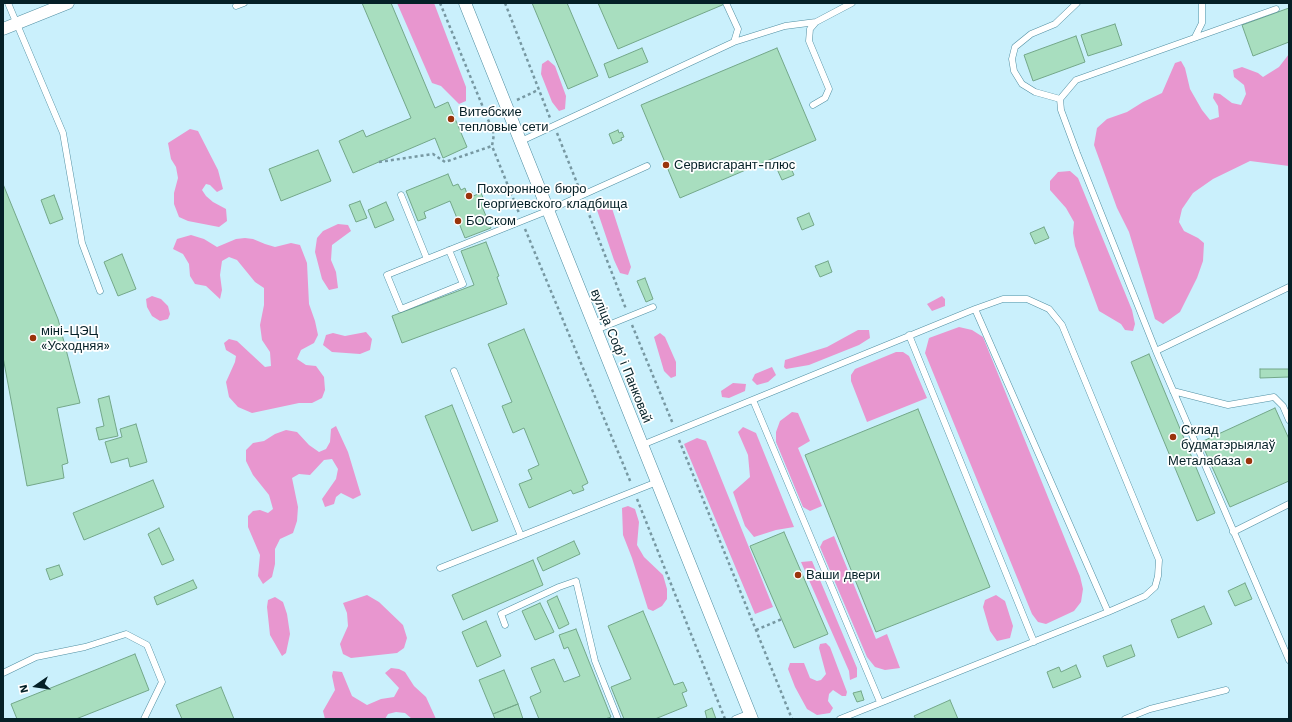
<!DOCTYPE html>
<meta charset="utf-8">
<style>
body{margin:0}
#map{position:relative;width:1292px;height:722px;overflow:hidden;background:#caf0fc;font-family:"Work Sans",sans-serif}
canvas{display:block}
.frame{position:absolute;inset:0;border:4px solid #052027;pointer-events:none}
.north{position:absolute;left:16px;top:666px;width:40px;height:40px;-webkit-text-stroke:3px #fff;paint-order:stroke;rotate:257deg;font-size:11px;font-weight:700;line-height:16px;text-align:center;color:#052027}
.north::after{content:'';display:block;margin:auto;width:14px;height:18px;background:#052027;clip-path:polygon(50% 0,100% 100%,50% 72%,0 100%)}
</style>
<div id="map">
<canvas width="1292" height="722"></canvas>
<div class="frame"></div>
<div class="north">N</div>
</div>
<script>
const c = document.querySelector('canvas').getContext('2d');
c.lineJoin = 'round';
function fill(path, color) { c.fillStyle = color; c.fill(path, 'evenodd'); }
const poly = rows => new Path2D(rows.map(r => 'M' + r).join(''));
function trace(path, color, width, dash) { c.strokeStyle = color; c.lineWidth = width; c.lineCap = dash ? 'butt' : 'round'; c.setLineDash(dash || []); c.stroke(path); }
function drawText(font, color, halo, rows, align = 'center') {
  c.font = font + ' "Work Sans",sans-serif'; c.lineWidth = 3.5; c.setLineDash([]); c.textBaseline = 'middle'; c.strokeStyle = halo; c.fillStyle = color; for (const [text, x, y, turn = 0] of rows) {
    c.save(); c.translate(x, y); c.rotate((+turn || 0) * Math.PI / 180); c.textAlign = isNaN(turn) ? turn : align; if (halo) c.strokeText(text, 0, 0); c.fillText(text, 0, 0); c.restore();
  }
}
fill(poly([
 [397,3,434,3,466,87,466,101,459,104,441,86,432,83],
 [1289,54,1289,166,1250,161,1213,179,1193,193,1182,209,1179,222,1184,231,1198,238,1204,243,1203,261,1197,278,1180,312,1163,324,1155,319,1129,232,1117,208,1094,145,1097,128,1107,119,1127,112,1143,102,1162,93,1175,63,1181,61,1185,68,1190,89,1202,110,1210,120,1219,117,1218,106,1213,98,1214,93,1220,94,1232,103,1241,105,1246,94,1244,85,1234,77,1233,70,1242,67,1258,73,1263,77,1279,67],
 [548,60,555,66,566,96,565,109,559,111,552,102,541,74,542,64],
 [190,129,198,131,218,170,223,189,217,192,210,185,206,184,202,190,206,196,213,202,226,209,227,221,219,227,188,221,179,217,174,204,174,193,178,178,176,167,171,159,168,143],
 [1070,171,1078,178,1132,310,1135,324,1133,331,1125,330,1121,324,1099,311,1075,246,1073,233,1074,222,1066,208,1050,190,1050,181,1058,172],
 [601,200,610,202,631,267,628,275,620,273,614,260,597,210],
 [338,224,348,225,351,231,332,245,331,260,336,272,338,288,329,290,322,279,315,252,317,238,323,231],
 [191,235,204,239,217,247,236,239,245,238,253,239,265,244,275,247,291,243,300,245,307,263,309,304,315,321,318,335,314,343,301,350,297,359,306,365,316,366,324,377,325,390,322,398,312,403,299,403,252,413,238,407,229,397,226,382,235,362,236,356,226,350,224,343,229,339,237,341,265,367,271,366,270,352,262,340,260,325,264,305,264,288,255,282,237,260,229,257,222,261,220,275,222,290,220,299,206,286,195,284,190,276,189,264,183,254,173,249,177,239],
 [152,296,161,299,168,306,170,314,168,319,160,321,152,316,147,307,146,299],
 [942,296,945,299,945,306,932,311,927,304],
 [959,327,972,330,983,337,1080,576,1083,589,1081,602,1074,611,1046,624,1038,622,1032,614,925,353,929,338],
 [858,330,869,330,870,338,859,345,809,365,786,369,784,367,785,360,827,347],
 [366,332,372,339,370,350,360,354,332,352,323,345,326,335,333,333,345,336],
 [660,333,665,337,676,362,676,376,671,378,664,371,654,337],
 [896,352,903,352,909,356,927,398,867,422,851,381,851,375,855,369],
 [772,367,776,375,768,382,757,385,752,380,755,374],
 [733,383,746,384,745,391,729,398,722,397,721,391],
 [792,412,798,413,810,441,798,448,822,506,810,511,803,507,776,442,776,432,780,421],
 [336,426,348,452,361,495,353,499,341,493,336,497,334,504,325,507,322,499,336,479,338,469,332,459,324,460,310,475,299,474,292,478,298,507,297,521,293,533,280,539,275,549,275,564,272,577,263,584,258,576,260,555,248,527,248,516,253,511,260,510,268,513,273,509,269,495,253,475,246,461,246,450,253,443,264,441,275,434,286,430,297,432,309,445,319,452,326,449,330,442,331,429],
 [743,427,756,433,794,527,776,530,754,537,745,526,733,492,750,477,748,455,738,432],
 [697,438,706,441,773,607,755,614,684,444],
 [628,506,635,509,639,522,637,545,644,557,663,575,667,589,667,599,662,606,653,611,648,609,632,558,623,535,622,508],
 [834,536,876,639,887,634,900,668,885,670,875,667,867,657,820,547,823,541],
 [812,561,857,668,857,677,850,680,849,671,801,562],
 [367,595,379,602,403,625,407,638,404,648,397,653,351,658,343,654,340,644,348,626,347,613,343,603],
 [996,595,1005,601,1013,626,1010,638,997,641,990,631,983,607,985,600],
 [275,597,283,602,287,614,290,634,286,653,282,656,270,635,267,607,268,600],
 [826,643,830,647,847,692,846,696,842,696,833,690,829,694,828,701,833,708,830,713,817,715,807,709,795,687,788,669,790,663,804,663,810,678,817,681,821,680,826,674,819,648,820,644],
 [391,668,399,669,405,672,414,686,426,697,436,719,412,719,405,713,396,712,388,714,385,719,325,719,323,711,335,690,332,676,333,671,342,672,352,696,367,705,381,699,394,697,399,688,385,673]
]), '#e896cf');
const building = poly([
 [362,3,391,3,435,108,448,102,467,147,443,158,435,138,353,173,339,141,363,130,366,137,411,118,362,3],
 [532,3,567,3,598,76,568,89,532,3],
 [598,3,727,3,618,49,598,3],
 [1289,8,1289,42,1253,56,1242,25,1289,8],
 [1115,24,1122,45,1088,56,1081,35,1115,24],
 [1076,36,1085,62,1033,81,1024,55,1076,36],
 [642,48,648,62,609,78,604,64,642,48],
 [777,48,816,140,680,198,641,105,777,48],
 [618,130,619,133,622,132,624,137,621,138,622,140,613,144,609,134,618,130],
 [318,150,331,181,281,201,269,169,318,150],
 [789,164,794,175,782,180,777,169,789,164],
 [448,174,453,186,458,184,461,190,465,188,467,194,472,192,473,196,481,193,485,202,481,204,491,228,465,238,450,201,424,212,426,218,418,221,406,191,448,174],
 [3,184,58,319,80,403,57,408,68,463,62,465,64,478,27,486,3,357,3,184],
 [54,195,63,219,50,224,41,200,54,195],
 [360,201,367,218,356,222,349,205,360,201],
 [386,202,394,220,375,228,368,210,386,202],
 [809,213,814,225,802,230,797,218,809,213],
 [1044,227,1049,238,1035,244,1030,233,1044,227],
 [486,242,499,276,497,277,507,304,402,343,392,316,474,285,461,251,486,242],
 [122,254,136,289,118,296,104,262,122,254],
 [828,261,832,272,820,277,815,266,828,261],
 [645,278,653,299,646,302,637,281,645,278],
 [524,329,588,483,582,486,584,490,573,494,571,490,529,508,519,484,532,479,528,470,539,465,524,428,513,433,502,406,512,402,488,344,524,329],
 [1149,354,1215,513,1197,521,1131,362,1149,354],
 [1260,369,1289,369,1289,377,1260,378,1260,369],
 [109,396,118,436,99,440,96,428,104,426,98,399,109,396],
 [452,405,498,521,472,531,425,416,452,405],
 [1275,408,1289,439,1289,481,1230,507,1201,442,1275,408],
 [918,409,990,587,876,632,805,455,918,409],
 [136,424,147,462,130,467,128,458,111,463,105,442,122,437,120,429,136,424],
 [153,480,164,507,84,540,73,513,153,480],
 [159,528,174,560,162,565,148,534,159,528],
 [784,532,828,634,794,648,750,546,784,532],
 [574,541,580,554,543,571,537,558,574,541],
 [533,560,543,585,463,620,452,595,533,560],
 [59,565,63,575,50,580,46,569,59,565],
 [193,580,197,588,157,605,154,597,193,580],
 [1245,583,1252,599,1235,606,1228,591,1245,583],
 [557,596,569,624,559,629,547,601,557,596],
 [540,603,554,632,535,640,522,611,540,603],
 [1204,606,1212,624,1178,638,1171,620,1204,606],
 [643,611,674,685,683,682,687,691,682,693,687,706,655,719,624,719,611,687,631,679,608,626,643,611],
 [486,621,501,656,477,667,462,632,486,621],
 [576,629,611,717,605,719,539,719,530,697,541,692,531,668,554,659,564,682,580,676,568,647,564,649,559,635,576,629],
 [1131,645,1135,656,1107,667,1103,656,1131,645],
 [135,654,149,690,76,719,17,719,11,704,135,654],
 [1076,665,1081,677,1053,688,1047,672,1059,667,1061,672,1076,665],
 [504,670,518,704,493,714,479,680,504,670],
 [221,687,234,719,182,719,176,705,221,687],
 [861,691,864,700,857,702,853,693,861,691],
 [950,700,958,719,916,719,914,716,950,700],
 [518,704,523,719,495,719,493,714,518,704],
 [712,708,716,719,707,719,705,711,712,708]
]);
fill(building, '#a8debf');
trace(building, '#73a789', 1);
const service = poly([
 [8,3,63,133,82,243,100,291],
 [236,6,244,3],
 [1276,9,1076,80,1060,99,1061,110,1077,153,1156,351,1289,660],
 [1195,37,1202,23,1202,3],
 [734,42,785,26,816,22],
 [1060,99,1035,92,1022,84,1014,71,1012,59,1015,47,1031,34,1055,24,1077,3],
 [813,105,825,98,829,89,809,41,810,29,816,22,852,3],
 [519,142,734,42,738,29,726,3],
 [401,195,427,259],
 [449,250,463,284,401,309,387,275,547,211,647,166],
 [975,309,1108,612],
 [596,330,653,307],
 [909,335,1034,642],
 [1156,351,1289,287],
 [454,371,521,536],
 [1173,391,1228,405,1274,397,1283,406,1289,420],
 [753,400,880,702],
 [642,445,975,309,1003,299,1027,299,1049,309,1062,325,1159,560,1158,576,1155,587,1145,596,1108,612,840,719],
 [1233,532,1289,504],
 [440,568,657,482],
 [505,625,501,614,559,587,576,581,595,661,618,719],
 [3,673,36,657,85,647,126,634,147,645,162,682,144,719],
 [735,719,750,713],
 [1125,719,1150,709,1226,690]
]);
const minor = poly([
 [465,3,752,719],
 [3,29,68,3]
]);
trace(service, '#508fa2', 7);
trace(minor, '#508fa2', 13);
trace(poly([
 [440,3,494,134,492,146,519,213],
 [505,3,550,118],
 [517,100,538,90],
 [486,113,495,110],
 [557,133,579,188],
 [379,162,433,154,445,162,492,146],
 [585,204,626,309],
 [525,229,631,483],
 [632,325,673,424],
 [679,440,792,719],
 [637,499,725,719],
 [756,630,782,619]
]), '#7798a2', 2.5, [3, 3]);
trace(service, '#fff', 6);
trace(minor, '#fff', 12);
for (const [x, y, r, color] of [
 [451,119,4,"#9a340b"],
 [666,165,4,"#9a340b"],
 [469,196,4,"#9a340b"],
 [458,221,4,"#9a340b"],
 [33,338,4,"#9a340b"],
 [1173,437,4,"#9a340b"],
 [1249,461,4,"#9a340b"],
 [798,575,4,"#9a340b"]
]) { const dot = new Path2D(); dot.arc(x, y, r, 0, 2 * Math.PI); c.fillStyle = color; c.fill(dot); trace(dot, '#fff', 1.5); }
drawText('13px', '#052027', '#fff', [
 ["Витебские",459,112],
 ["тепловые сети",459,127],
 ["Сервисгарант-плюс",674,165],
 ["Похоронное бюро",477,189],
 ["Георгиевского кладбища",477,204],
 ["БОСком",466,221],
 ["міні-ЦЭЦ",41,331],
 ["«Усходняя»",41,346],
 ["Склад",1181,430],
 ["будматэрыялаў",1181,445],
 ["Металабаза",1241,461,"right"],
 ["Ваши двери",806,575]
], 'left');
drawText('13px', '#052027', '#fff', [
 ["вуліца Софʼі Панковай",621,356,68]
]);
</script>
